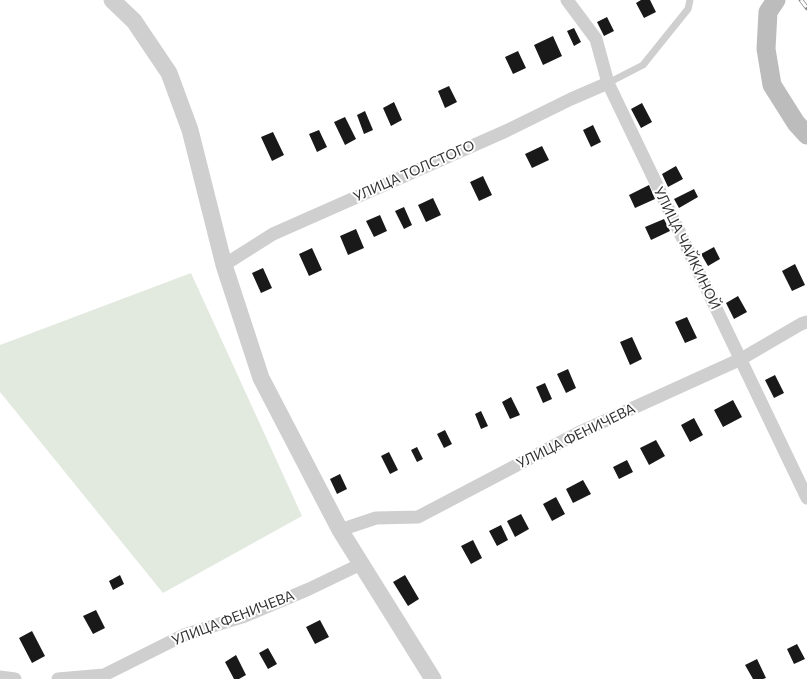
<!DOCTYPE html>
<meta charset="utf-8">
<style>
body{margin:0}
canvas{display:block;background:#fff}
</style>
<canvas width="807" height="679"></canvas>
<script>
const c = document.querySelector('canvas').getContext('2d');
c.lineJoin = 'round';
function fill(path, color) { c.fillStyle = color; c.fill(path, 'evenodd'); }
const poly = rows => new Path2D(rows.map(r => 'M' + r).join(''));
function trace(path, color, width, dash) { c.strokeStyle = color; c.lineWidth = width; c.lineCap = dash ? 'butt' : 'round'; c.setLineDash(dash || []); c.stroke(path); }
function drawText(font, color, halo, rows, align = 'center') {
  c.font = font + ' Commissioner,sans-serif'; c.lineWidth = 4; c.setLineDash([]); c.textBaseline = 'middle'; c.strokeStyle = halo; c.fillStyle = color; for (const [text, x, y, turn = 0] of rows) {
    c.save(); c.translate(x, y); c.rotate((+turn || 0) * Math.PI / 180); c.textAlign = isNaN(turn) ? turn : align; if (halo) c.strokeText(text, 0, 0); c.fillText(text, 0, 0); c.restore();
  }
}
fill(poly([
 [191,273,302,516,163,593,0,392,0,345]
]), '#e2eadf');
fill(poly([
 [641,0,650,0,656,12,644,18,636,3],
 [607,17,614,31,604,36,597,22],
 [574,28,581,42,574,46,567,31],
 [553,36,562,56,543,65,534,45],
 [518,51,526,68,513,74,505,57],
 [449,86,457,102,445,108,438,91],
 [394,102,402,120,391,126,383,108],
 [642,103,652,122,641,128,631,109],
 [365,111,373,130,364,134,357,115],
 [345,117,356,139,345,145,334,122],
 [593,125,601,142,591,147,583,130],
 [319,130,327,147,317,152,309,134],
 [273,132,284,155,272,161,261,137],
 [542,146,549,160,532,168,525,154],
 [676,166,683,179,668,187,662,174],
 [483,176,492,195,479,201,470,182],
 [649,185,655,199,635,208,629,195],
 [694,189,698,197,679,208,674,199],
 [433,198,441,215,426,222,418,205],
 [404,207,412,225,404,229,395,211],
 [380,215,387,231,374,237,366,221],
 [664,219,670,231,651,240,645,227],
 [356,229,364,248,348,255,340,236],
 [714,247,720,259,708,266,701,254],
 [312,248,322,270,309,276,299,254],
 [795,264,805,285,792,291,782,271],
 [263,268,272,288,261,293,252,273],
 [738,296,747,312,734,319,726,303],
 [687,317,697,338,685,343,675,322],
 [632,337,642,359,630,365,620,342],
 [568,369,576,388,566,393,557,374],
 [775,375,784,393,774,398,765,380],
 [545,383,552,399,543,403,536,387],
 [511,397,520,415,510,419,502,402],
 [733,400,742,417,723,427,714,410],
 [481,411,488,426,481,429,475,414],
 [694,418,703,435,690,442,681,425],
 [445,430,452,444,444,448,437,434],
 [656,440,665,456,649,465,640,448],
 [417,447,423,459,417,462,411,450],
 [389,452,398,470,390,474,381,456],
 [627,460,633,472,619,479,613,467],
 [340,474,347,489,337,494,330,479],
 [583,480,591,494,573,503,566,489],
 [556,497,565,514,552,521,543,504],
 [521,514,529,529,515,537,507,521],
 [501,525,508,540,497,546,489,531],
 [473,540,482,558,471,564,461,546],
 [120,575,124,584,113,590,109,581],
 [405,575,419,599,408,606,393,582],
 [96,610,105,628,93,634,83,616],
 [320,620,329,637,315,644,306,627],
 [32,631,45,656,32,663,19,638],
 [797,644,805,659,794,664,787,649],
 [268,648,277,664,268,669,259,653],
 [236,655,246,675,239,679,234,679,225,662],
 [757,659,766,678,763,679,753,679,745,665]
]), '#191919');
trace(poly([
 [608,83,643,65,688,9,690,0]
]), '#cfcfcf', 7);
trace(poly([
 [567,0,596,39,608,83,807,498],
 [224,265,273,234,506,131,571,99,608,83],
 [340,530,376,518,418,517,578,433,741,359,801,324,807,322],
 [0,677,15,679],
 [58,679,104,675,184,635,245,616,309,589,361,564]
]), '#cfcfcf', 13);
trace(poly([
 [112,0,134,21,169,73,190,130,224,265,261,378,340,530,433,679]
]), '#cfcfcf', 17);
trace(poly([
 [776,0,768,12,766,49,772,85,796,123,807,135]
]), '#bcbcbc', 19);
const rail = poly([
 [801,0,807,8]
]);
trace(rail, '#878787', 4.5);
trace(rail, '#fff', 3, [9]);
drawText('14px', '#323232', '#fff', [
 ["УЛИЦА ТОЛСТОГО",414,171,-24],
 ["УЛИЦА ЧАЙКИНОЙ",687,248,64],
 ["УЛИЦА ФЕНИЧЕВА",576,436,-26],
 ["УЛИЦА ФЕНИЧЕВА",233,618,-21]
]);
</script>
